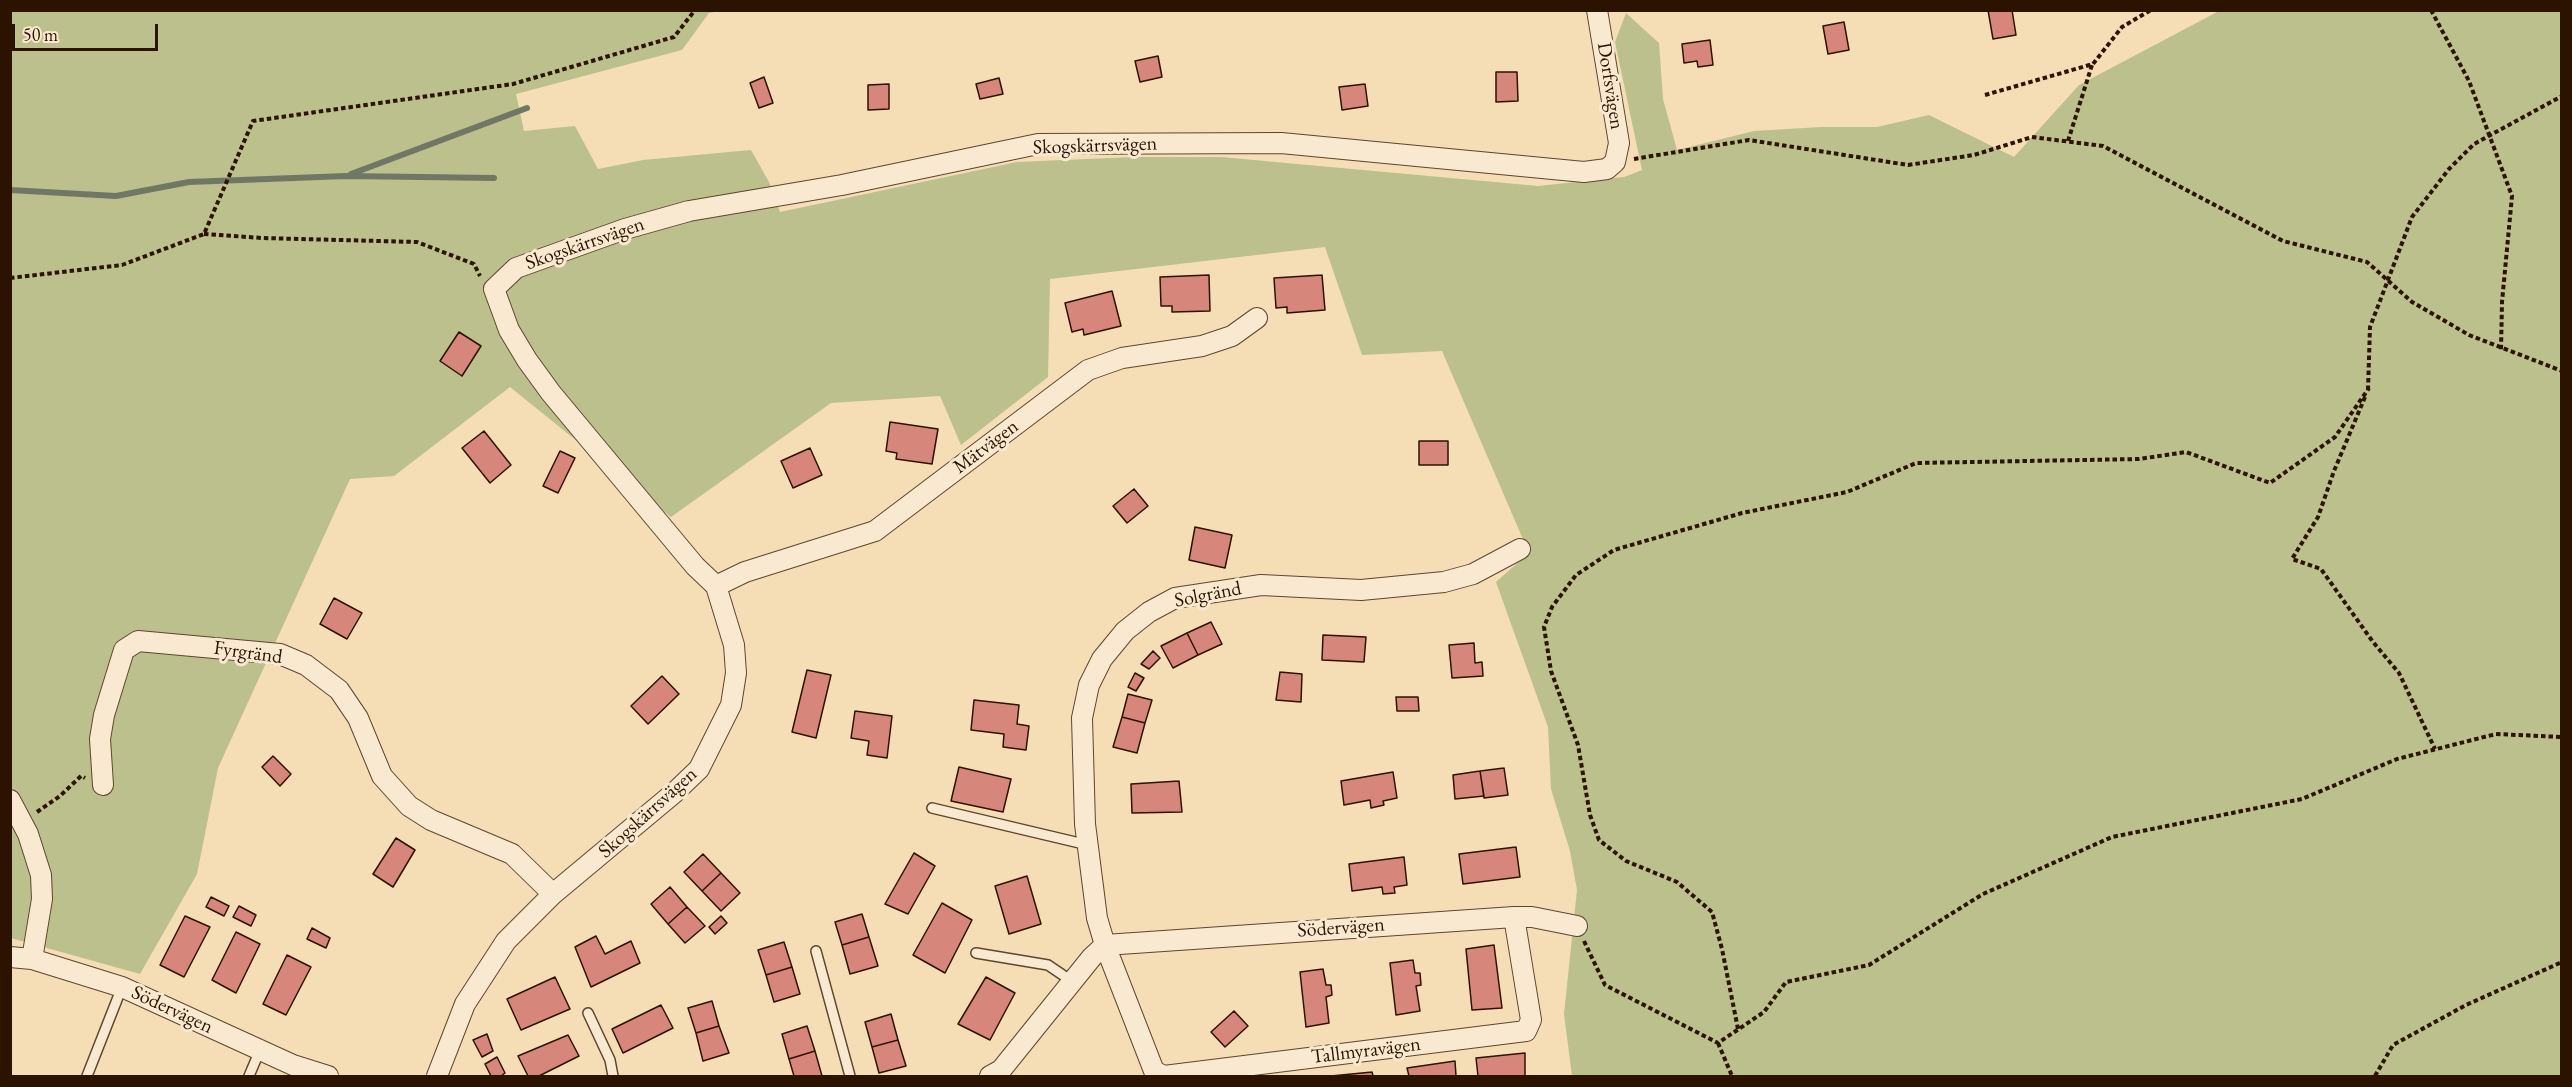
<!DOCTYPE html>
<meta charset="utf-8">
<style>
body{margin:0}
#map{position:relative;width:2572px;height:1087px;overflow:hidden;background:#f5ddb6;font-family:"EB Garamond",serif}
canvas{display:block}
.frame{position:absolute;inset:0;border:12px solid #2c1300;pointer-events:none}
.scale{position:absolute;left:12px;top:24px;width:146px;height:27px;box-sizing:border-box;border:3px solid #2c1300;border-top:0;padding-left:8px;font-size:18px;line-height:21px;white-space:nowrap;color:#2c1300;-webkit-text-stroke:4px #f8e9d0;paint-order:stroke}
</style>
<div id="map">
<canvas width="2572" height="1087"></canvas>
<div class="frame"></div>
<div class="scale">50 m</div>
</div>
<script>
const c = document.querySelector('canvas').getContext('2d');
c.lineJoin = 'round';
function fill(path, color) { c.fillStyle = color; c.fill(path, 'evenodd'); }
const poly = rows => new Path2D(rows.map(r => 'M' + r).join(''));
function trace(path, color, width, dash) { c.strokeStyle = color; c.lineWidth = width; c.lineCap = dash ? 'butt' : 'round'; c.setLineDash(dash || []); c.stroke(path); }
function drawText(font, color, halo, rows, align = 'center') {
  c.font = font + ' "EB Garamond",serif'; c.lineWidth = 6; c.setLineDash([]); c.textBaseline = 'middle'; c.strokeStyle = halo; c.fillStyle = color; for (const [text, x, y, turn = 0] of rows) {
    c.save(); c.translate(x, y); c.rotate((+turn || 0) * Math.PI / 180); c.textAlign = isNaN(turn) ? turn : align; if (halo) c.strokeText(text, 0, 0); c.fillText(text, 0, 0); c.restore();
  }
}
fill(poly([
 [11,11,720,11,709,13,682,50,516,94,524,131,575,126,598,169,643,160,751,150,769,182,780,212,1017,162,1134,157,1221,157,1538,186,1624,177,1642,170,1615,42,1626,13,1659,43,1663,99,1677,150,1754,131,1821,127,1877,127,1929,115,2014,157,2079,85,2219,11,2561,11,2561,1076,1572,1076,1564,1014,1577,890,1570,851,1551,789,1548,727,1496,582,1531,551,1522,537,1442,351,1362,355,1325,247,1050,279,1048,377,961,445,940,396,831,403,671,517,510,387,394,476,350,479,218,768,197,874,140,974,11,938]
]), '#bcc08d');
trace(poly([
 [351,174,527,108],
 [10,190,116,196,189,182,346,176,494,178]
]), '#707865', 6);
const building = poly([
 [1988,10,2012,10,2016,35,1993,39,1988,10],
 [1844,22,1849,50,1828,54,1823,26,1844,22],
 [1710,40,1713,65,1698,67,1697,61,1684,63,1682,44,1710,40],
 [1158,56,1162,77,1140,82,1135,61,1158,56],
 [1496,72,1517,72,1518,101,1496,102,1496,72],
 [764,77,773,103,759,108,750,83,764,77],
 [999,78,1003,94,980,99,976,84,999,78],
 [889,84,889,109,868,110,868,85,889,84],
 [1365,84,1368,106,1342,110,1339,87,1365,84],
 [1209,275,1210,311,1172,312,1172,306,1161,306,1160,277,1209,275],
 [1322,275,1325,310,1287,313,1287,307,1276,308,1274,278,1322,275],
 [1112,291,1121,326,1084,335,1083,329,1072,332,1065,303,1112,291],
 [459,332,481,346,462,376,440,361,459,332],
 [890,422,938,429,932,464,896,459,897,453,886,451,890,422],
 [484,431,511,465,490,483,462,448,484,431],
 [1419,441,1448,441,1448,465,1419,465,1419,441],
 [810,448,822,475,793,488,781,461,810,448],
 [560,451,575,458,558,493,543,486,560,451],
 [1134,489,1148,506,1127,523,1113,506,1134,489],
 [1195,527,1232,535,1225,568,1189,560,1195,527],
 [334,598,362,613,347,639,320,624,334,598],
 [1211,622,1222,644,1198,655,1187,633,1211,622],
 [1187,633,1198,655,1173,668,1161,646,1187,633],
 [1323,635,1366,637,1364,662,1322,660,1323,635],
 [1474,643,1475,663,1482,662,1483,676,1452,678,1449,645,1474,643],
 [1153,651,1160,658,1149,669,1141,664,1153,651],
 [807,670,831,675,816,738,792,732,807,670],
 [1280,672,1302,674,1301,702,1276,700,1280,672],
 [1135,673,1144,678,1136,691,1128,687,1135,673],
 [662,676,679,694,648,724,631,706,662,676],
 [1128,694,1152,700,1145,723,1122,717,1128,694],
 [1396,697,1418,697,1419,711,1397,711,1396,697],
 [974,700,1019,705,1017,724,1029,726,1026,750,1003,747,1004,734,971,730,974,700],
 [855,711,892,716,887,758,867,755,869,741,851,738,855,711],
 [1122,717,1145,723,1137,753,1113,747,1122,717],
 [273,756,291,774,280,786,262,767,273,756],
 [959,767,1011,779,1003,812,951,801,959,767],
 [1504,768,1508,795,1484,798,1480,771,1504,768],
 [1480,771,1484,796,1455,799,1453,775,1480,771],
 [1393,772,1397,798,1383,801,1384,805,1371,808,1370,800,1344,805,1341,781,1393,772],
 [1179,781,1182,812,1132,813,1131,784,1179,781],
 [396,838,415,850,393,887,373,874,396,838],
 [1516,847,1520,877,1463,884,1459,854,1516,847],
 [914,853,935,866,908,914,885,904,914,853],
 [703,854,721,873,702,891,684,872,703,854],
 [1404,857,1407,885,1394,887,1395,893,1383,894,1382,887,1352,891,1349,864,1404,857],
 [721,873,740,893,721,911,702,891,721,873],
 [1027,876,1041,924,1009,934,995,886,1027,876],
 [670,887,687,907,668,924,651,904,670,887],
 [211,897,229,906,224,916,206,907,211,897],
 [942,903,972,920,945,973,913,955,942,903],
 [239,906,256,915,251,926,233,917,239,906],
 [687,907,705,926,685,943,668,924,687,907],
 [862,914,869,937,842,945,835,922,862,914],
 [185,916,210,927,184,977,160,965,185,916],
 [721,916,727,923,715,934,709,927,721,916],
 [312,928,330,938,326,948,307,939,312,928],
 [236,932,260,944,236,993,212,980,236,932],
 [596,936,605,954,631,941,640,963,591,987,575,947,596,936],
 [869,937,878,966,850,974,842,945,869,937],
 [784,942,792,967,766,975,758,950,784,942],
 [1494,945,1502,1008,1472,1010,1466,949,1494,945],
 [287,955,311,967,286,1015,263,1004,287,955],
 [1413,960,1415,973,1420,973,1421,985,1416,986,1420,1011,1396,1015,1390,963,1413,960],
 [792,967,800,994,774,1002,766,975,792,967],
 [1323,969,1326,985,1331,985,1332,995,1326,997,1329,1023,1306,1027,1300,972,1323,969],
 [555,977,570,1009,521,1030,507,999,555,977],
 [986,977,1015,993,990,1040,958,1024,986,977],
 [712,1001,719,1026,696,1033,688,1008,712,1001],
 [661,1005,673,1028,623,1053,612,1029,661,1005],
 [1234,1011,1248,1026,1225,1047,1211,1032,1234,1011],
 [891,1014,898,1040,872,1047,865,1022,891,1014],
 [719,1026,729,1053,703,1061,696,1033,719,1026],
 [807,1026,815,1051,789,1059,782,1034,807,1026],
 [487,1034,493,1051,482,1057,473,1040,487,1034],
 [568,1035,579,1056,539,1076,528,1076,518,1056,568,1035],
 [898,1040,906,1066,879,1073,872,1047,898,1040],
 [815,1051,822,1076,794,1076,789,1059,815,1051],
 [1525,1053,1525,1076,1478,1076,1476,1058,1525,1053],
 [497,1057,505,1073,501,1076,491,1076,485,1064,497,1057],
 [1455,1061,1456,1076,1409,1076,1407,1068,1455,1061],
 [1372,1072,1373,1076,1331,1076,1372,1072]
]);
fill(building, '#d7867b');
trace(building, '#2c1300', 1.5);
const service = poly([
 [932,808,1088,845],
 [816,951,850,1076],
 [976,953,1048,965,1073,982],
 [588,1013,610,1060,613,1076],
 [87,1076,122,987],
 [249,1076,260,1050]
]);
const minor = poly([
 [716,586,745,572,875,531,1088,370,1122,358,1202,346,1232,336,1257,318],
 [103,785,100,739,104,715,124,650,138,641,280,654,306,665,339,690,358,718,382,776,409,806,431,820,512,854,553,894],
 [10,800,28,834,41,875,42,899,32,959],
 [1514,917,1531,1020,1526,1031,1164,1076,1154,1071,1105,945,1514,917,1532,917,1577,926],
 [10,957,32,959,122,987,293,1065,328,1076],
 [437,1076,465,1004,506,941,553,894,674,793,699,769,731,705,736,673,734,645,716,586,695,566,551,393,527,360,509,330,494,289,516,268,625,229,689,211,842,185,1038,144,1281,143,1584,172,1607,169,1615,162,1619,143,1597,10],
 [990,1076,1001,1070,1092,957,1105,945,1097,918,1085,824,1082,718,1089,685,1102,659,1125,631,1149,612,1175,598,1261,585,1361,590,1444,582,1473,574,1520,549]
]);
trace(service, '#5e462e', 12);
trace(minor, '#5e462e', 22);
trace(poly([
 [2431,10,2469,81,2512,196,2502,302,2501,350],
 [1985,95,2093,64,2122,27,2151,10],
 [2068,141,2092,65],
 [1634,159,1749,140,1908,165,1974,155,2032,137,2103,146,2283,241,2367,262,2412,302,2469,335,2562,371],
 [204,234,262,238,417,242,474,264,480,276],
 [10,278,122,265,204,234,253,121,513,84,674,37,695,10],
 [2368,390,2370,327,2412,217,2449,169,2474,144,2562,96],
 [2365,397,2334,471,2318,517,2292,559,2321,569,2373,642,2399,673,2435,749],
 [37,812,60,796,81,776,85,778],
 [1584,941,1605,985,1718,1043,1764,1012,1786,982,1869,965,1983,894,2112,837,2302,799,2397,759,2496,734,2562,737],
 [1738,1029,1722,949,1712,912,1677,882,1626,861,1599,840,1590,815,1578,745,1551,671,1544,627,1552,607,1576,575,1614,550,1742,513,1847,492,1916,463,2139,459,2186,452,2270,483,2335,437,2369,388],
 [1718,1043,1732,1076],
 [2375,1076,2393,1045,2466,1005,2562,962]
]), '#2c1300', 4, [4.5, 3]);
trace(service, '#f8e9d0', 9);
trace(minor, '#f8e9d0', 20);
drawText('20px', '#2c1300', '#f8e9d0', [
 ["Dorfsvägen",1610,86,81],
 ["Skogskärrsvägen",1095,146,-2],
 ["Skogskärrsvägen",585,244,-19],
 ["Mätvägen",986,447,-37],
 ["Solgränd",1208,595,-11],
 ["Fyrgränd",248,653,8],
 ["Skogskärrsvägen",648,813,-42],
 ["Södervägen",1341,928,-4],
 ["Södervägen",172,1010,25],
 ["Tallmyravägen",1366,1051,-7]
]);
</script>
